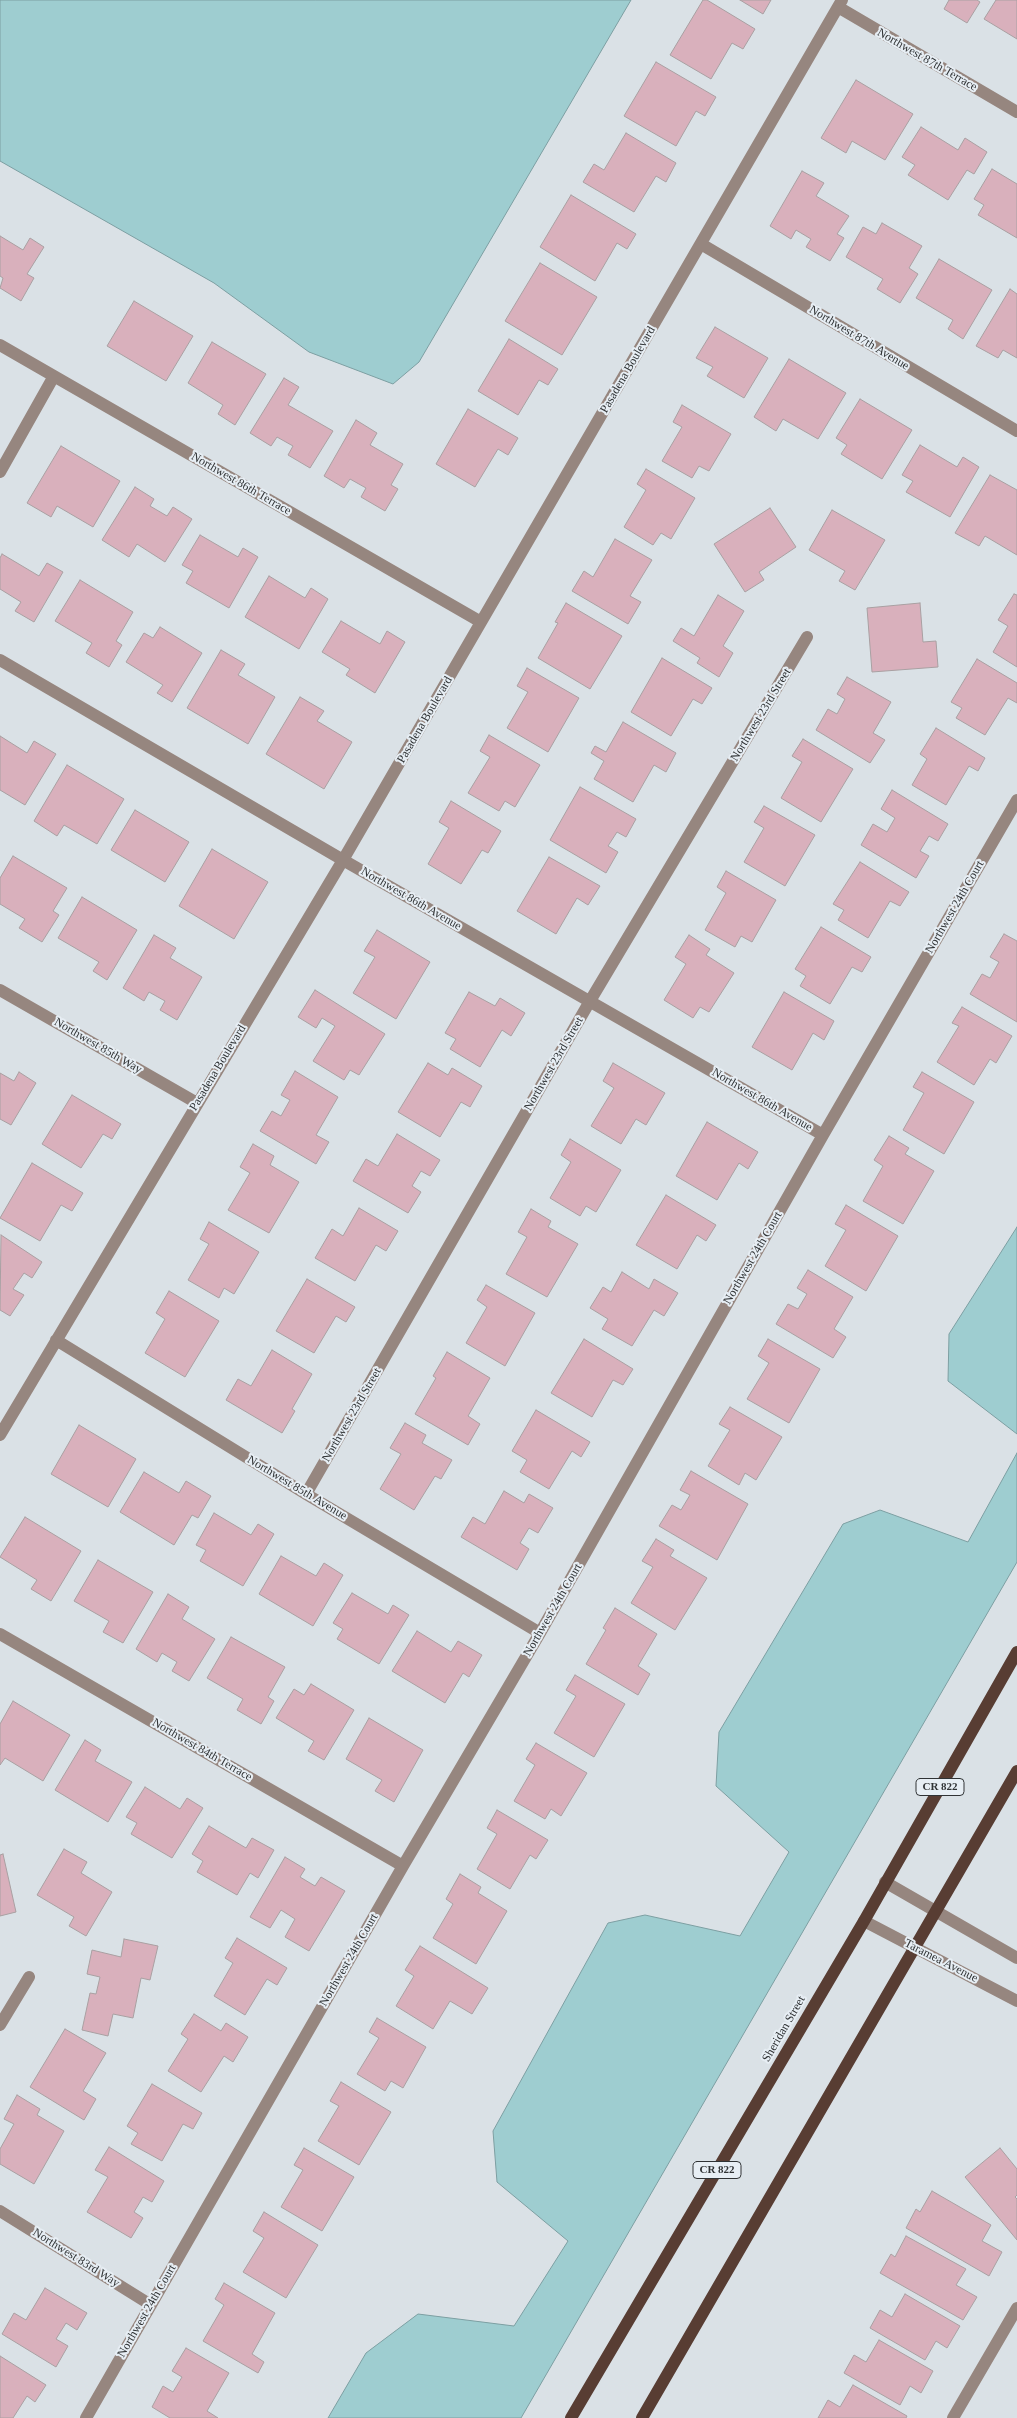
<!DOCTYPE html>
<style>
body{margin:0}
canvas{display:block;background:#dae1e6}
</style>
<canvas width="1017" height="2418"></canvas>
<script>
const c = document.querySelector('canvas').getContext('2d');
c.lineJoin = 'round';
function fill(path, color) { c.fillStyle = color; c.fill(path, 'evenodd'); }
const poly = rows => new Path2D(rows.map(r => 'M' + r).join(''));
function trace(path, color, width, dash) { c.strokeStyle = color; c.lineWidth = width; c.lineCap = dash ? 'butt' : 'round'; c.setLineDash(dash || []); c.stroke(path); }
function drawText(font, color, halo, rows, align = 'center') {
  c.font = font + ' Georgia,serif'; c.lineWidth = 4; c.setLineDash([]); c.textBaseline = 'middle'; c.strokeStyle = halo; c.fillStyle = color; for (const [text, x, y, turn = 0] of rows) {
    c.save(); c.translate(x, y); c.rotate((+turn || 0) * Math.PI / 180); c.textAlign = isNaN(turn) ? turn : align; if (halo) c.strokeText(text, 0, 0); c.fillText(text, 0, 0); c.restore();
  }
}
const water = poly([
 [0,0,631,0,419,362,393,384,309,352,214,283,0,161,0,0],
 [1017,1227,1017,1434,948,1381,949,1334,1017,1227],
 [1017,1453,1017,1562,521,2418,328,2418,366,2353,418,2314,514,2326,568,2241,497,2182,493,2131,608,1923,645,1915,740,1936,789,1852,716,1786,719,1732,843,1524,880,1510,968,1542,1017,1453]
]);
fill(water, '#9ecdd0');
trace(water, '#7d9fa2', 1);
const building = poly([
 [703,0,707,0,755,29,743,49,732,43,711,79,670,55,703,0],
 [740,0,771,0,763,14,740,0],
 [949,0,977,0,980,2,967,23,944,9,949,0],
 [996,0,1017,0,1017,39,984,19,996,0],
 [656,62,716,97,705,116,696,111,676,146,624,116,656,62],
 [856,80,913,114,885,160,852,141,846,153,821,138,856,80],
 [921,127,958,150,965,138,987,152,974,174,967,170,948,200,908,175,915,165,902,157,921,127],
 [626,133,676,163,666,182,656,176,634,212,583,182,594,164,604,170,626,133],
 [992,169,1017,184,1017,238,978,215,984,205,974,199,992,169],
 [802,171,824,183,816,196,849,216,837,234,844,238,830,261,806,247,811,239,796,230,791,239,770,226,802,171],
 [571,195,636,234,627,249,617,243,595,281,540,247,571,195],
 [882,223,922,246,909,268,918,274,900,303,877,289,883,279,846,257,863,227,876,234,882,223],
 [0,236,23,250,30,238,44,247,27,274,34,278,21,301,0,288,3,278,0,276,0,236],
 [939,259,992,290,963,339,948,329,953,320,916,298,939,259],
 [540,263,597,297,562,355,505,321,540,263],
 [1010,289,1017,294,1017,358,1003,350,998,358,976,346,1010,289],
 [134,301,193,336,166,381,107,346,134,301],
 [715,327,768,358,744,398,707,376,713,367,696,358,715,327],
 [509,339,558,369,548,385,539,380,518,415,478,391,509,339],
 [212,342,266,374,235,425,218,414,223,405,188,383,212,342],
 [789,359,846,393,818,439,783,419,776,431,754,417,789,359],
 [284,378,299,387,288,405,333,431,310,468,288,455,293,446,277,437,271,446,250,433,284,378],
 [860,399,912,430,882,479,841,454,847,445,836,438,860,399],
 [682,405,731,434,709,471,699,466,692,478,662,461,682,427,673,422,682,405],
 [468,409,518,438,508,455,498,449,475,487,436,464,468,409],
 [356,420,377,433,370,445,403,464,391,485,398,489,385,511,361,497,366,488,350,479,344,488,324,476,356,420],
 [920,445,957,467,963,457,979,467,950,517,906,492,913,481,902,475,920,445],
 [61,446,120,481,93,527,57,506,51,517,27,503,61,446],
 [646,469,695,498,671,539,661,533,653,545,624,527,646,490,637,484,646,469],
 [990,475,1017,490,1017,555,985,536,979,546,955,533,990,475],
 [135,487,154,499,150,506,167,516,173,507,192,519,165,562,137,544,129,557,102,540,135,487],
 [770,508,796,547,759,572,764,580,745,592,714,544,770,508],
 [832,510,885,540,855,590,839,581,845,571,809,550,832,510],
 [200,535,238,557,243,548,258,557,229,608,186,583,193,571,182,565,200,535],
 [615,539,652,560,630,596,641,602,628,624,572,591,584,571,593,577,615,539],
 [2,554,39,576,47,563,63,572,34,622,15,611,21,602,0,589,0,558,2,554],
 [269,576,305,598,311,588,328,599,299,649,245,617,269,576],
 [80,580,133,612,116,641,122,645,109,667,86,653,92,643,55,621,80,580],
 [1014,594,1017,595,1017,667,993,652,1008,626,998,620,1014,594],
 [718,595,744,611,723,646,733,653,719,677,697,663,700,658,673,641,681,628,694,636,718,595],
 [566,603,622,636,590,689,538,658,558,623,555,622,566,603],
 [920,603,923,642,936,641,938,667,872,672,867,608,920,603],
 [341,621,380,644,387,631,405,642,375,693,346,675,350,669,322,652,341,621],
 [160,627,202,653,172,702,157,693,163,685,126,662,144,633,153,638,160,627],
 [221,650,245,664,238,675,275,697,248,744,187,708,221,650],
 [662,658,712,688,702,704,693,699,671,736,631,712,662,658],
 [977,659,1017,683,1017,703,1008,698,985,735,956,718,962,708,951,702,977,659],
 [527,668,579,698,548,752,507,728,528,692,517,686,527,668],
 [847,677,891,702,873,733,885,740,870,763,816,730,828,709,837,714,845,699,837,694,847,677],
 [300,697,324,711,317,721,352,742,324,789,266,754,300,697],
 [623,722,676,753,666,772,654,765,633,802,594,779,604,761,591,753,595,746,606,752,623,722],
 [936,728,985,758,978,771,969,766,946,805,912,785,927,759,920,754,936,728],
 [489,735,540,765,515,807,505,801,499,811,468,793,490,757,480,751,489,735],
 [0,736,27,753,34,741,56,754,25,805,0,790,0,736],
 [803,739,853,769,821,822,781,798,802,762,792,756,803,739],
 [67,765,124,799,97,844,64,825,57,836,34,821,67,765],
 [580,787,636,819,626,837,617,832,608,846,618,852,606,873,550,840,580,787],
 [892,790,948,824,938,841,929,836,920,851,929,856,916,878,861,845,873,824,887,832,895,818,881,809,892,790],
 [451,801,501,831,488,853,482,850,461,884,428,864,449,828,439,822,451,801],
 [764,806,815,835,785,886,744,862,764,828,754,822,764,806],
 [135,810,189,842,165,882,111,850,135,810],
 [212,849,268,882,234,939,179,906,212,849],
 [13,856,67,888,53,911,59,915,42,942,19,928,25,919,0,904,0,878,13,856],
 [549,857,600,886,588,905,577,898,556,934,517,911,549,857],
 [860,862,909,892,900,906,890,901,868,938,838,920,844,910,833,904,860,862],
 [726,871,776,900,752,942,741,936,735,947,705,930,726,893,717,887,726,871],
 [82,897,137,930,107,980,93,971,99,962,58,938,82,897],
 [821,927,871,957,862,972,852,967,830,1004,800,986,806,976,795,969,821,927],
 [377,930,430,962,396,1019,353,993,375,957,364,951,377,930],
 [1004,934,1017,941,1017,1022,970,994,982,974,990,978,999,962,990,957,1004,934],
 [154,935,176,948,170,958,202,977,177,1020,160,1010,165,1001,149,992,144,1001,123,988,154,935],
 [689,935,710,949,706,955,734,973,709,1012,700,1007,693,1018,664,1000,686,964,675,957,689,935],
 [315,990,385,1034,359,1075,350,1070,344,1080,313,1061,335,1026,322,1018,316,1028,298,1017,315,990],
 [469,992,495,1006,500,998,525,1013,511,1036,502,1030,480,1067,450,1049,456,1039,445,1033,469,992],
 [784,992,834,1021,824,1040,813,1033,792,1070,752,1047,784,992],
 [962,1007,1012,1036,996,1063,990,1059,974,1085,937,1062,959,1026,952,1023,962,1007],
 [428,1063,448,1075,452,1068,482,1086,470,1107,461,1102,440,1137,398,1112,428,1063],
 [613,1063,665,1093,646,1125,636,1119,621,1144,591,1126,614,1088,603,1081,613,1063],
 [295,1071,338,1097,316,1135,329,1142,316,1164,260,1131,272,1111,281,1116,290,1100,281,1095,295,1071],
 [19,1072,36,1083,11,1125,0,1119,0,1073,14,1081,19,1072],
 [922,1072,974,1102,944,1154,903,1130,924,1093,913,1087,922,1072],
 [72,1095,121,1124,112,1139,103,1134,81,1168,42,1144,72,1095],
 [707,1122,758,1152,748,1169,739,1163,717,1200,676,1176,707,1122],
 [397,1134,440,1160,430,1176,421,1171,412,1186,421,1192,408,1213,353,1181,366,1159,378,1166,397,1134],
 [889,1136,909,1148,905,1154,934,1171,903,1224,863,1201,883,1166,874,1160,889,1136],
 [570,1139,621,1170,596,1212,586,1206,580,1216,550,1198,571,1162,561,1155,570,1139],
 [253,1144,274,1156,270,1165,299,1182,269,1233,228,1210,250,1173,240,1167,253,1144],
 [32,1163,83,1193,72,1211,61,1205,40,1241,0,1218,32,1163],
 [666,1195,716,1225,706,1241,697,1235,677,1269,636,1245,666,1195],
 [846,1205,898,1236,866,1291,825,1266,846,1230,835,1224,846,1205],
 [359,1208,398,1231,386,1251,376,1245,355,1281,315,1258,332,1229,343,1236,359,1208],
 [531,1209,551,1221,548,1227,578,1244,547,1297,506,1274,527,1237,518,1232,531,1209],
 [209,1222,259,1252,234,1294,224,1288,219,1298,188,1280,209,1244,200,1239,209,1222],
 [1,1235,42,1262,32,1278,24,1273,13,1289,24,1295,10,1316,0,1310,1,1235],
 [808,1270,853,1297,834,1329,846,1337,833,1358,776,1324,788,1304,798,1309,807,1294,797,1288,808,1270],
 [622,1272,649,1289,654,1279,678,1293,664,1316,654,1310,632,1346,602,1329,608,1319,590,1308,603,1287,611,1292,622,1272],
 [307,1279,355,1307,346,1322,336,1316,314,1353,276,1331,307,1279],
 [486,1285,535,1313,505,1366,466,1343,487,1307,477,1300,486,1285],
 [169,1291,219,1321,185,1377,145,1353,165,1319,156,1313,169,1291],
 [584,1339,633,1369,623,1385,613,1380,592,1417,551,1393,584,1339],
 [768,1339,820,1369,789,1423,747,1399,769,1363,758,1356,768,1339],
 [272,1350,312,1374,292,1409,295,1411,282,1433,226,1400,238,1379,251,1386,272,1350],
 [447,1352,490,1378,468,1416,480,1424,468,1445,415,1414,436,1378,433,1376,447,1352],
 [730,1407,782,1437,756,1480,745,1473,739,1485,708,1466,730,1430,719,1424,730,1407],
 [536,1410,590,1442,581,1457,572,1451,549,1489,520,1472,527,1460,512,1451,536,1410],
 [405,1423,426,1435,422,1443,452,1460,441,1479,435,1476,414,1510,380,1489,401,1454,390,1448,405,1423],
 [79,1425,136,1459,108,1507,51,1474,79,1425],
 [691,1471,748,1504,717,1560,659,1526,672,1505,681,1510,690,1495,680,1490,691,1471],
 [144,1472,179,1493,186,1481,211,1496,198,1518,192,1515,174,1545,120,1512,144,1472],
 [504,1491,524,1503,529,1494,553,1508,538,1533,529,1528,520,1543,529,1549,517,1570,461,1537,473,1517,485,1524,504,1491],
 [214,1513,251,1535,258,1524,274,1534,243,1586,200,1561,206,1550,196,1545,214,1513],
 [25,1517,81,1551,51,1601,31,1589,37,1580,0,1557,25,1517],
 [656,1539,674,1550,670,1556,707,1578,675,1630,631,1603,653,1567,642,1561,656,1539],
 [281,1556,316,1576,324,1563,343,1575,313,1626,259,1594,281,1556],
 [98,1560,153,1592,123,1643,103,1632,109,1621,74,1601,98,1560],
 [352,1593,388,1614,393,1605,409,1615,379,1664,337,1639,343,1629,333,1623,352,1593],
 [168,1594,189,1607,182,1619,215,1639,189,1681,172,1671,177,1662,162,1653,157,1662,136,1649,168,1594],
 [615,1608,657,1634,638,1666,650,1674,638,1695,586,1664,606,1630,603,1628,615,1608],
 [417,1631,451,1652,458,1641,482,1655,469,1677,463,1673,445,1703,392,1671,417,1631],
 [231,1637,285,1667,268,1697,274,1701,261,1724,237,1710,243,1699,207,1678,231,1637],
 [575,1675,625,1704,594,1757,554,1733,576,1696,566,1690,575,1675],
 [311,1684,354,1710,324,1760,308,1751,314,1741,276,1718,294,1689,304,1695,311,1684],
 [13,1701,70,1735,43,1781,5,1758,0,1765,0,1724,13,1701],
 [369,1718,423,1750,394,1802,375,1791,382,1780,346,1759,369,1718],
 [85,1740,101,1750,95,1761,132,1782,108,1822,55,1790,85,1740],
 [536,1743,587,1773,561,1816,551,1809,545,1819,514,1801,535,1765,526,1759,536,1743],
 [145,1787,180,1809,187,1798,203,1808,172,1858,131,1834,137,1823,126,1817,145,1787],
 [497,1810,548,1840,536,1859,530,1855,510,1889,477,1869,497,1834,487,1828,497,1810],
 [209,1826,246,1848,252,1838,274,1850,258,1878,250,1873,237,1895,197,1872,203,1861,192,1854,209,1826],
 [64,1849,87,1862,81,1873,112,1892,86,1936,69,1926,74,1917,37,1895,64,1849],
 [3,1854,16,1912,0,1916,0,1855,3,1854],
 [285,1857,305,1869,300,1877,315,1886,321,1877,345,1891,309,1951,285,1937,295,1919,281,1910,270,1928,250,1917,285,1857],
 [460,1874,481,1887,478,1893,507,1911,476,1964,433,1938,453,1904,446,1899,460,1874],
 [237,1938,287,1968,277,1985,267,1979,245,2015,214,1996,233,1963,225,1958,237,1938],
 [124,1939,158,1946,150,1980,141,1978,133,2018,113,2014,108,2036,82,2030,90,1993,96,1994,100,1977,87,1974,92,1950,121,1957,124,1939],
 [420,1946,488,1988,472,2014,450,2001,433,2029,396,2006,414,1976,405,1970,420,1946],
 [194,2014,221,2031,226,2023,248,2037,233,2062,224,2056,201,2092,168,2071,188,2039,181,2034,194,2014],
 [377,2018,426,2047,403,2088,391,2081,385,2091,357,2074,379,2038,369,2032,377,2018],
 [65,2029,106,2053,83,2091,96,2099,84,2120,30,2087,65,2029],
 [341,2082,391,2112,359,2165,318,2141,339,2106,330,2101,341,2082],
 [152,2084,202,2113,193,2129,183,2124,162,2161,131,2144,138,2133,127,2126,152,2084],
 [17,2095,40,2109,37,2115,64,2131,34,2184,0,2164,0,2149,14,2124,4,2119,17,2095],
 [109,2147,164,2181,152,2202,143,2197,134,2212,143,2218,131,2238,87,2212,108,2177,95,2170,109,2147],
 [304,2148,354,2177,322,2231,281,2207,303,2170,294,2165,304,2148],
 [1000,2148,1017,2169,1017,2195,1015,2197,1017,2199,1017,2240,965,2177,1000,2148],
 [932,2191,991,2225,982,2241,1002,2252,989,2276,906,2228,916,2209,920,2212,932,2191],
 [264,2212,318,2245,286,2298,243,2272,264,2238,253,2231,264,2212],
 [906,2236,966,2269,956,2285,977,2297,963,2320,880,2273,891,2254,895,2257,906,2236],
 [224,2283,275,2313,252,2354,264,2362,258,2373,203,2341,224,2305,215,2299,224,2283],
 [45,2288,87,2313,77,2330,66,2323,56,2339,68,2346,56,2367,2,2334,14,2313,26,2320,45,2288],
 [905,2294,960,2326,947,2348,936,2341,925,2360,870,2328,880,2310,892,2317,905,2294],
 [879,2340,933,2371,921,2393,910,2386,900,2405,844,2373,854,2355,866,2362,879,2340],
 [186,2348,229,2373,207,2411,218,2418,170,2418,152,2407,163,2386,173,2392,182,2377,172,2371,186,2348],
 [0,2356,46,2385,35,2402,27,2396,13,2418,0,2418,0,2356],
 [853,2385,907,2416,906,2418,818,2418,828,2400,840,2407,853,2385]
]);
fill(building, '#d9b0bc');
trace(building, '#a9a0a2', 1);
trace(poly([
 [838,7,1017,112],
 [701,244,1017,431],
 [0,345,481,622],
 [0,472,54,376],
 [0,660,343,860,823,1135],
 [0,990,197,1103],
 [56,1340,306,1494,540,1633],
 [0,1435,343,860,842,0],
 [306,1494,590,1001,807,637],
 [0,1634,403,1866],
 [885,1882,1017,1958],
 [864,1921,1017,2001],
 [0,2025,29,1977],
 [0,2211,151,2305],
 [86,2418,403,1866,540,1633,823,1135,1017,800],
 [953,2418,1017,2308]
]), '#96867f', 12);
trace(poly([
 [571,2418,864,1921,1017,1652],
 [642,2418,1017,1771]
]), '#583d33', 12);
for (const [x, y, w] of [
 [940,1787,48],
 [717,2170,48]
]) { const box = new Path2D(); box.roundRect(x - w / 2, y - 8.5, w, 17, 4); c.fillStyle = '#e7eef4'; c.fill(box); trace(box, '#303335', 1); }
drawText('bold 11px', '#303335', null, [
 ["CR 822",940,1787],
 ["CR 822",717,2170]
]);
drawText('12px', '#303335', '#e7eef4', [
 ["Northwest 87th Terrace",927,60,30],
 ["Northwest 87th Avenue",859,338,31],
 ["Pasadena Boulevard",628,370,-60],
 ["Northwest 86th Terrace",241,484,30],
 ["Northwest 23rd Street",761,715,-59],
 ["Pasadena Boulevard",425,720,-60],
 ["Northwest 86th Avenue",411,899,30],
 ["Northwest 24th Court",955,907,-60],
 ["Northwest 85th Way",98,1046,30],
 ["Northwest 23rd Street",554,1064,-60],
 ["Pasadena Boulevard",218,1068,-59],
 ["Northwest 86th Avenue",762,1100,30],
 ["Northwest 24th Court",753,1258,-60],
 ["Northwest 23rd Street",352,1415,-60],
 ["Northwest 85th Avenue",297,1488,31],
 ["Northwest 24th Court",553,1610,-60],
 ["Northwest 84th Terrace",202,1750,30],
 ["Northwest 24th Court",349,1960,-60],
 ["Taramea Avenue",941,1961,27],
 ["Sheridan Street",784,2029,-60],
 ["Northwest 83rd Way",76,2258,32],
 ["Northwest 24th Court",147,2311,-60]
]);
</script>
